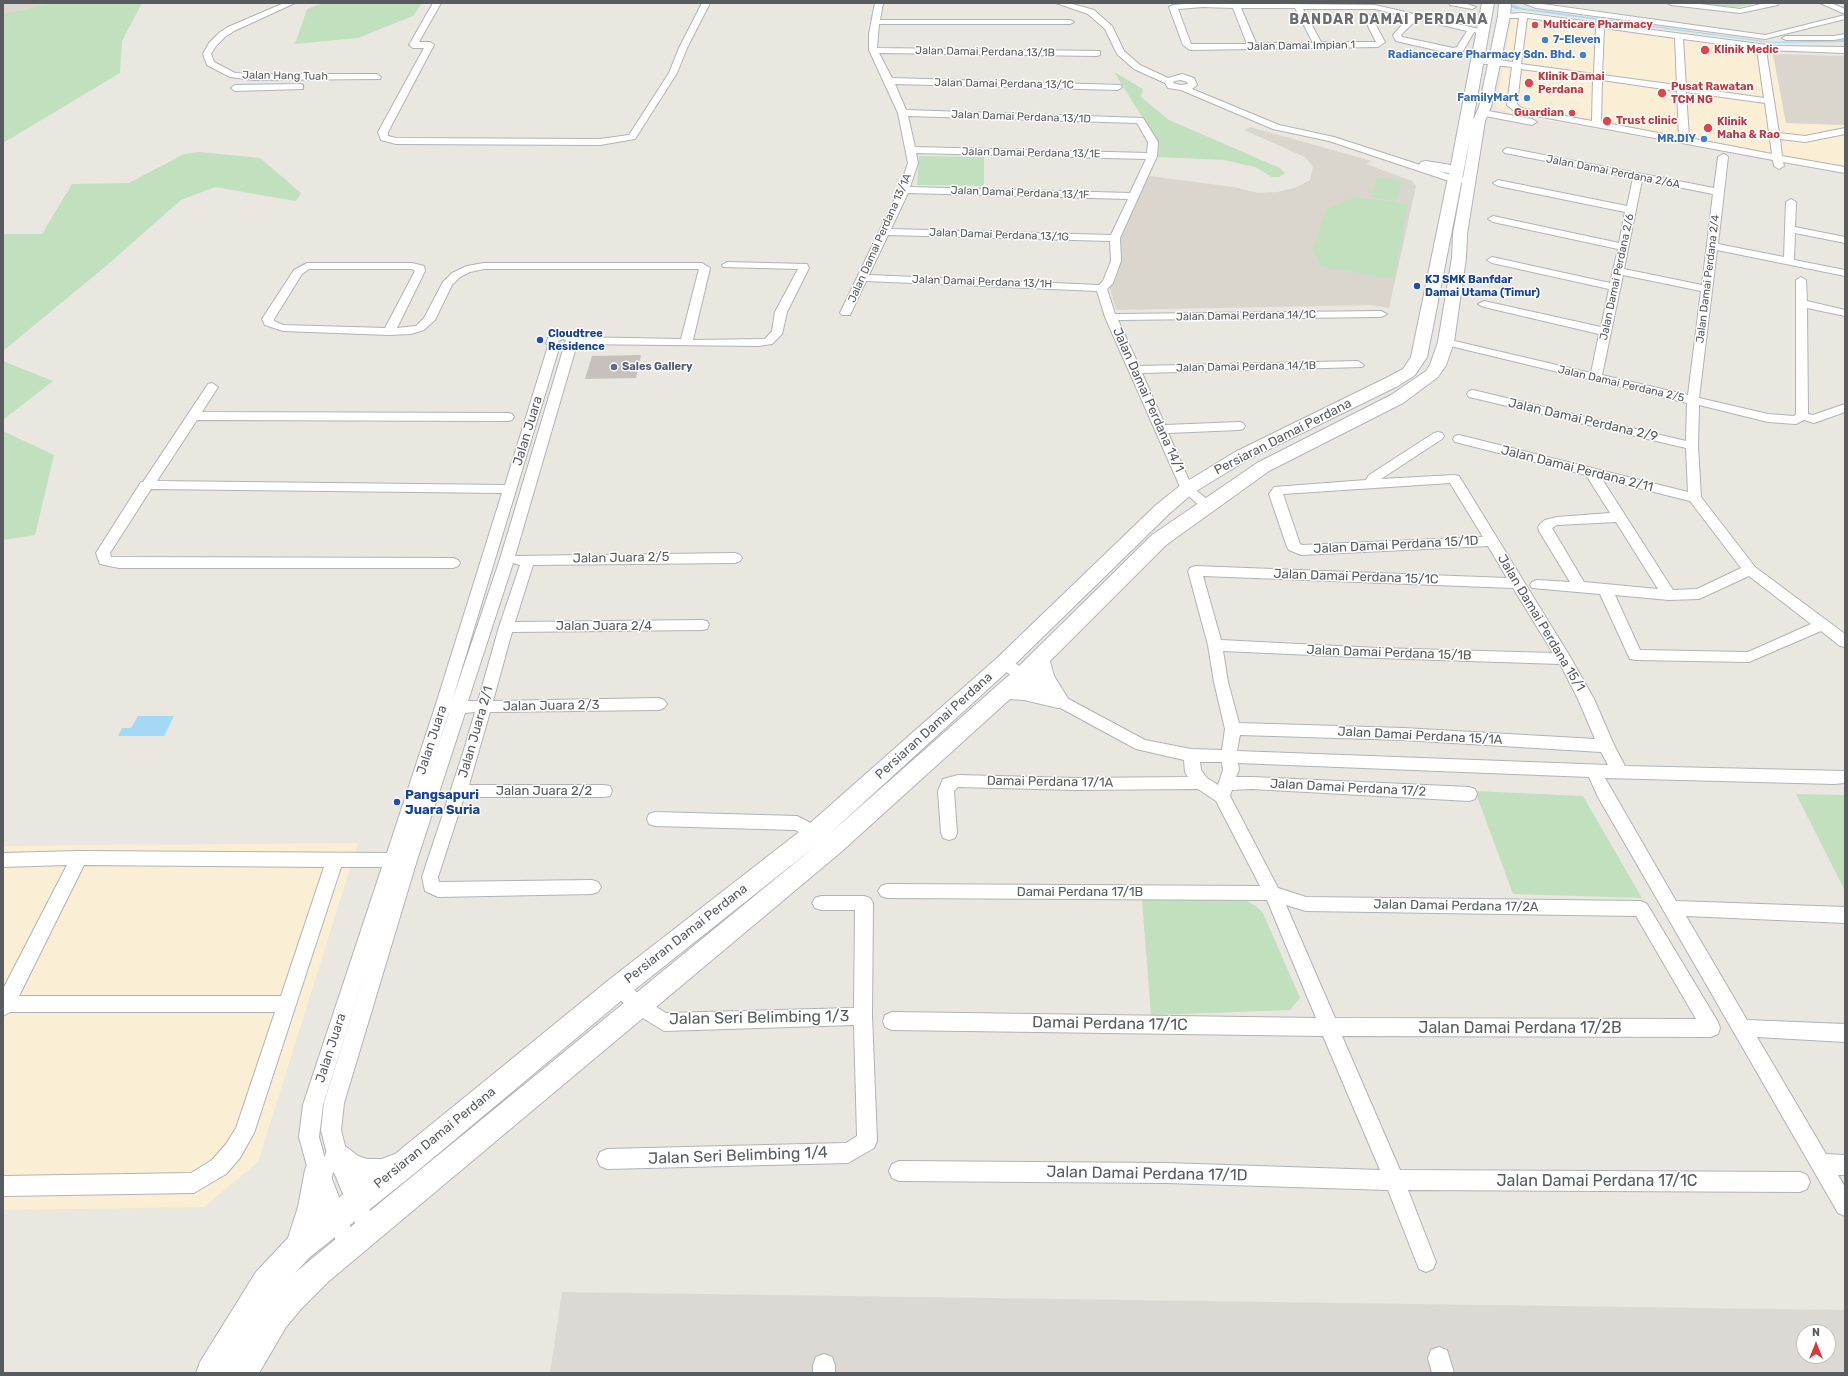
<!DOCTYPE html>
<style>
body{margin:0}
#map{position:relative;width:1848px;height:1376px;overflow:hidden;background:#eae7e0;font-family:Rubik,sans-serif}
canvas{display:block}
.frame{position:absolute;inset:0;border:4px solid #585c5f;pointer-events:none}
.north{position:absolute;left:1796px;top:1324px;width:40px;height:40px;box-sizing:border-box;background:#fff;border:1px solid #bcbebf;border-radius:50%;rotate:0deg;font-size:11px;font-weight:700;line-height:16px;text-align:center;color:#585c5f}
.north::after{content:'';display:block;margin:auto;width:14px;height:18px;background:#d73839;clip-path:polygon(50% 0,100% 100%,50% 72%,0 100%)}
</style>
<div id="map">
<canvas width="1848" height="1376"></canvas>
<div class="frame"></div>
<div class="north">N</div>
</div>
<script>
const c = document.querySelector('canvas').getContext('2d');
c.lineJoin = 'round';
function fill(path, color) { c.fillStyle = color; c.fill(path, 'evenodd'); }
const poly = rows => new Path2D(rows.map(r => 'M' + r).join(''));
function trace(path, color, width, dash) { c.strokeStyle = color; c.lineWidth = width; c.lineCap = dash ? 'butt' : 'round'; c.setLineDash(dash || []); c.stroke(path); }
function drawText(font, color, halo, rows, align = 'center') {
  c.font = font + ' Rubik,sans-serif'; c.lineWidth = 3; c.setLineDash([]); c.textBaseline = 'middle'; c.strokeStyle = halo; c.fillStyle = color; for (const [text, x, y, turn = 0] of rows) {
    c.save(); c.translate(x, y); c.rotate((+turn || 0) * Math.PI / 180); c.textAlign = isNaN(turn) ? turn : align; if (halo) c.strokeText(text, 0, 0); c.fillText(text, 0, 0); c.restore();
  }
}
fill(poly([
 [1523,11,1771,44,1786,123,1845,125,1845,173,1512,114,1496,107,1511,19],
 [358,843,258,1162,204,1207,3,1210,3,846]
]), '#faeed5');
fill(poly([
 [562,1292,1845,1310,1845,1373,550,1373],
 [1804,1332,1828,1332,1828,1356,1804,1356]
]), '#dcd9d4');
fill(poly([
 [3,3,52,3,3,14],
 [1773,54,1845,56,1845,125,1786,123],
 [1250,127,1372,161,1366,164,1412,181,1416,186,1389,308,1371,305,1116,310,1109,285,1118,242,1149,176,1234,187,1258,193,1278,192,1297,187,1310,180,1313,167,1305,157,1244,130]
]), '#dad6ce');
fill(poly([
 [52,3,142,3,122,41,120,73,3,143,3,14],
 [324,3,422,3,413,16,358,38,295,44,307,9],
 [1693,3,1757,3,1734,8],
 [1114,72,1143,89,1141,97,1169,120,1280,168,1285,173,1279,177,1272,177,1255,167,1224,160,1157,157,1159,144],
 [199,152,260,158,301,193,296,201,215,187,181,200,106,266,3,351,3,234,42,234,72,184,129,183,184,154],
 [919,156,984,157,984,186,917,185],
 [1377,177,1402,181,1396,201,1371,197],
 [1355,197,1408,204,1394,279,1322,267,1312,251,1327,209],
 [3,361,53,381,3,420],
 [3,431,54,455,35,535,3,540],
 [1475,791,1583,796,1642,898,1513,894],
 [1796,794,1845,795,1845,891],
 [1142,900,1245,900,1256,906,1263,913,1300,998,1290,1010,1151,1015]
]), '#c1e0be');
fill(poly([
 [1501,3,1508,3,1522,8,1772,42,1845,40,1845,42,1772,43,1516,9],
 [138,716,174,716,164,736,118,736,122,728,131,728]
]), '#a4d9f6');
fill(poly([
 [641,355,636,378,585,379,592,356]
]), '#c6c1bc');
const street = poly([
 [284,3,295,3,234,31,225,37,216,46,211,54,214,62,235,73,253,74,377,74,381,77,380,79,253,80,230,77,207,65,203,54,209,43,219,33,228,27,284,3],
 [433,3,441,3,419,42,430,42,434,45,388,132,388,136,396,138,600,139,629,135,669,73,679,48,702,3,710,3,687,48,677,73,635,139,600,145,396,144,381,140,378,132,424,48,413,48,409,45,433,3],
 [875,3,883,3,880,20,1070,20,1074,22,1070,24,879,24,877,48,1100,51,1100,55,1097,56,879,53,892,78,1121,85,1122,87,1118,90,895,84,906,110,1143,118,1158,142,1157,156,1120,238,1121,261,1113,283,1107,289,1115,314,1381,311,1387,314,1381,317,1118,320,1139,366,1358,361,1364,365,1362,367,1142,373,1165,425,1239,422,1243,423,1245,426,1243,429,1239,430,1168,433,1192,487,1214,505,1212,508,1207,509,1202,508,1181,489,1105,317,1097,291,866,281,850,315,842,315,840,313,899,190,908,163,898,113,869,50,869,34,875,3],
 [908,116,1137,123,1148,142,1147,153,915,147,908,116],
 [916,153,1146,159,1130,193,910,187,918,163,916,153],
 [908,193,1128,199,1111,235,891,229,908,193],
 [888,235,1110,241,1111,261,1103,281,1099,285,869,275,888,235],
 [1056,3,1069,3,1094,10,1112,26,1124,51,1140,65,1168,78,1182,74,1194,78,1197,85,1192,89,1279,125,1334,137,1451,175,1471,179,1473,181,1468,184,1446,180,1329,141,1273,129,1181,90,1168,88,1165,83,1134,69,1117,54,1105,29,1088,14,1056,3],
 [1181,80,1187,82,1188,84,1180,85,1173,83,1174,81,1181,80],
 [1197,3,1375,5,1483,30,1487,32,1483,34,1474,32,1463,51,1453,54,1396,41,1393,35,1409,17,1375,9,1303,9,1321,42,1376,42,1363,16,1367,14,1371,16,1385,42,1378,47,1190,50,1183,45,1169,7,1173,5,1197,3],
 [1203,7,1233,8,1247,44,1191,44,1178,9,1203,7],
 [1241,8,1295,8,1313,43,1256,43,1241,8],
 [1417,19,1467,31,1457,47,1453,48,1402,37,1401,35,1417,19],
 [1449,3,1464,3,1476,7,1472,9,1450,5,1449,3],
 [1523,3,1535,3,1765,35,1845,15,1845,19,1765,39,1536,8,1523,3],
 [1667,3,1692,3,1740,9,1765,3,1779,3,1778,5,1740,13,1671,5,1667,3],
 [1820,3,1831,3,1845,9,1845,14,1820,3],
 [1523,13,1775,46,1845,47,1845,53,1766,50,1779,133,1805,136,1845,128,1845,134,1805,142,1780,139,1782,156,1845,167,1845,173,1783,162,1784,166,1779,169,1774,166,1773,160,1515,112,1507,105,1512,67,1478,63,1474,60,1478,57,1513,62,1519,18,1504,18,1500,16,1504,14,1523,13],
 [1527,18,1596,27,1594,74,1521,64,1527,18],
 [1604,28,1675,38,1677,85,1602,75,1604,28],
 [1683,39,1757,49,1764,98,1686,87,1683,39],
 [1521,69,1593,79,1592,121,1521,108,1517,104,1521,69],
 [1602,80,1677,91,1679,137,1601,122,1602,80],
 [1686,92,1765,103,1772,154,1689,138,1686,92],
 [1845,34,1845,38,1834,40,1786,40,1782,38,1786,36,1834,36,1845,34],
 [300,84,303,85,303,89,235,91,231,88,235,85,300,84],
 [1488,111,1532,119,1537,122,1532,125,1485,116,1483,114,1488,111],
 [1508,148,1714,188,1718,157,1723,154,1726,155,1728,157,1718,244,1784,257,1786,202,1791,199,1796,202,1795,227,1845,237,1845,243,1795,233,1794,260,1845,270,1845,276,1717,250,1699,398,1768,414,1794,416,1796,414,1796,280,1801,277,1806,280,1807,301,1845,310,1845,316,1807,308,1808,414,1813,415,1845,404,1845,412,1814,423,1804,420,1796,424,1768,422,1699,405,1698,446,1701,497,1755,567,1845,634,1845,647,1840,646,1821,631,1749,662,1635,660,1630,659,1628,655,1600,594,1532,588,1530,585,1532,582,1537,580,1570,582,1539,531,1538,527,1540,524,1545,520,1557,517,1610,513,1586,475,1455,442,1453,439,1455,436,1459,435,1688,492,1686,448,1469,397,1467,394,1469,391,1473,390,1686,441,1687,403,1442,344,1440,342,1442,340,1446,339,1591,373,1599,334,1484,307,1478,304,1484,301,1601,327,1609,289,1492,263,1487,260,1492,257,1610,283,1618,249,1493,222,1488,219,1493,216,1619,243,1625,212,1498,186,1493,183,1498,180,1627,206,1633,178,1505,153,1503,151,1505,149,1508,148],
 [1642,180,1713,194,1702,285,1624,269,1642,180],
 [1623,275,1701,291,1688,395,1602,375,1623,275],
 [1602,479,1690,501,1741,568,1697,589,1673,590,1602,479],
 [1616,522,1658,589,1584,582,1552,528,1557,525,1616,522],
 [1749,576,1811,624,1748,652,1640,650,1615,595,1669,600,1699,599,1749,576],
 [727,262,807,264,809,268,787,312,782,334,772,344,758,346,577,344,515,556,735,553,740,555,742,558,740,561,735,563,533,565,515,622,702,620,707,621,709,625,707,629,702,630,512,632,493,701,659,698,664,700,667,704,664,708,659,710,490,712,469,785,604,785,610,786,612,791,610,796,604,797,464,797,438,877,439,882,592,880,598,882,601,887,598,892,592,894,438,897,425,891,422,877,463,753,475,712,465,713,417,860,344,1103,341,1130,348,1158,378,1230,375,1237,368,1240,361,1237,328,1158,321,1130,324,1103,368,963,323,1105,319,1137,327,1166,358,1247,355,1254,348,1257,341,1254,307,1166,299,1137,303,1105,382,867,341,867,254,1133,240,1158,226,1174,194,1193,3,1196,3,1176,191,1173,212,1160,226,1144,236,1128,275,1012,10,1012,3,1016,3,989,67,865,3,867,3,853,79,851,387,853,435,707,502,493,151,489,110,553,111,557,453,558,458,560,460,563,458,566,453,568,119,568,100,564,96,553,141,482,143,482,208,384,212,383,218,387,202,412,508,413,512,414,514,417,512,420,508,421,197,420,157,481,505,485,548,346,546,343,548,338,561,332,574,335,575,337,681,339,699,269,484,269,470,272,460,277,452,285,435,320,424,330,411,334,389,335,283,331,265,325,262,319,294,270,307,263,412,263,424,266,425,271,397,328,416,326,424,318,443,282,452,273,467,266,484,263,702,263,710,268,693,340,765,339,772,331,775,312,798,269,723,267,722,265,727,262],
 [309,269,412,269,415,271,385,328,283,325,274,321,274,319,302,274,309,269],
 [563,339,566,340,500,559,452,701,560,345,558,341,563,339],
 [513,563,520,565,499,627,478,701,468,701,513,563],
 [449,712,449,713,429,774,449,712],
 [84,865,324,867,281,996,19,996,84,865],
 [1438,432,1442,433,1444,436,1442,439,1381,479,1454,475,1459,476,1569,655,1594,699,1614,745,1625,766,1845,771,1845,783,1834,784,1605,778,1676,901,1845,907,1845,923,1686,916,1747,1020,1845,1024,1845,1042,1757,1037,1826,1154,1845,1155,1845,1175,1838,1175,1845,1187,1845,1216,1838,1213,1665,913,1598,797,1589,777,1238,763,1239,770,1236,777,1252,777,1469,787,1475,789,1477,794,1475,799,1469,801,1252,789,1232,790,1230,796,1278,888,1306,897,1641,901,1647,904,1718,1022,1720,1028,1718,1034,1711,1037,1342,1036,1400,1170,1800,1172,1807,1175,1810,1182,1807,1189,1800,1192,1408,1190,1436,1262,1433,1269,1426,1272,1419,1269,1388,1190,1166,1183,899,1181,892,1178,889,1171,892,1164,899,1161,1166,1163,1380,1170,1323,1036,892,1030,885,1027,883,1021,885,1015,892,1012,1316,1018,1267,900,887,898,881,896,878,891,881,886,887,884,1260,886,1216,801,1198,789,1076,790,958,787,954,791,957,833,955,838,949,840,943,838,941,833,938,791,943,779,958,775,1076,778,1188,777,1185,772,1184,760,1136,749,1053,704,999,667,997,663,999,659,1004,658,1009,659,1063,696,1145,740,1191,749,1222,750,1225,729,1214,682,1208,645,1188,571,1190,568,1195,566,1507,578,1488,546,1301,555,1289,550,1287,547,1269,494,1274,487,1366,480,1369,475,1434,433,1438,432],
 [1450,483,1483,537,1302,545,1300,544,1283,494,1450,483],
 [1203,576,1513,588,1553,653,1378,648,1221,640,1203,576],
 [1223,651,1378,658,1560,664,1578,699,1595,739,1403,728,1239,723,1228,682,1223,651],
 [1240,735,1403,740,1601,752,1608,765,1237,751,1240,735],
 [1200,762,1222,762,1223,770,1218,785,1207,778,1201,770,1200,762],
 [1286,905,1306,911,1636,916,1696,1019,1335,1018,1286,905],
 [655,812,797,816,829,832,831,837,829,842,823,844,795,830,655,826,649,824,647,819,649,814,655,812],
 [821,896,864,896,870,898,873,903,872,1016,877,1141,874,1148,848,1163,607,1169,600,1166,597,1159,600,1152,607,1149,846,1143,857,1136,854,1025,664,1031,633,1012,613,993,610,987,613,981,619,979,625,981,645,1000,666,1013,854,1008,855,910,821,910,815,908,812,903,815,898,821,896],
 [1439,1347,1447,1350,1454,1373,1432,1373,1428,1358,1431,1350,1439,1347],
 [824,1354,832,1357,835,1365,835,1373,813,1373,813,1365,816,1357,824,1354]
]);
const secondary = poly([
 [1482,3,1494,3,1473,120,1479,107,1498,16,1499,3,1511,3,1510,16,1491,107,1485,121,1467,234,1466,258,1454,342,1446,365,1438,377,1403,403,1269,471,1166,545,1050,661,1054,676,1069,700,1065,706,1058,708,1024,700,1010,699,841,852,329,1281,301,1309,286,1327,259,1373,196,1373,200,1362,256,1272,288,1238,298,1207,305,1170,309,1160,319,1156,324,1158,328,1148,338,1144,348,1148,358,1156,367,1159,382,1159,395,1154,610,979,808,825,997,658,1156,505,1181,485,1235,452,1386,378,1403,369,1411,357,1449,173,1421,168,1419,165,1421,162,1426,161,1451,165,1482,3],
 [1471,133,1453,234,1452,258,1438,342,1430,365,1426,371,1391,395,1257,463,1152,535,1015,670,827,836,1011,668,1170,513,1193,493,1247,460,1398,386,1415,375,1427,357,1471,133],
 [1034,677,1037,683,1040,688,1026,685,1034,677],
 [818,844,309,1261,295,1273,310,1257,415,1173,628,995,818,844],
 [333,1172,340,1178,356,1184,326,1208,333,1172]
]);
trace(street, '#b0b3b6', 2);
trace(secondary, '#b1b5b9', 2);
fill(street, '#fff');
fill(secondary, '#fff');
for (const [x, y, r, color] of [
 [1535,25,4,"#e0444e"],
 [1545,40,4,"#3f7fe0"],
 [1705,50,5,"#e0444e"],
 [1583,55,4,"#3f7fe0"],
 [1529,83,5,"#e0444e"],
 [1662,93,5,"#e0444e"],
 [1527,98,4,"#3f7fe0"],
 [1572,113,4,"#e0444e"],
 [1607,121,5,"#e0444e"],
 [1708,128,5,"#e0444e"],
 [1704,139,4,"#3f7fe0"],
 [1417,286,4,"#1a4fb4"],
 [540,340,4,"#1a4fb4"],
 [614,367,4,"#5c6f8a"],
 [397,802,4,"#1a4fb4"]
]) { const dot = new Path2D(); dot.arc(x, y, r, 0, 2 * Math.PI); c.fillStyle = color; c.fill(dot); trace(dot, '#fff', 1.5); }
drawText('bold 11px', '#be3a42', '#fff', [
 ["Multicare Pharmacy",1543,25],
 ["Klinik Medic",1714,50],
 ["Klinik Damai",1538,77],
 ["Perdana",1538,90],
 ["Pusat Rawatan",1671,87],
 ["TCM NG",1671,100],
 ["Guardian",1564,113,"right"],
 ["Trust clinic",1616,121],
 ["Klinik",1717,122],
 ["Maha & Rao",1717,135]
], 'left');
drawText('bold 11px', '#366cbe', '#fff', [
 ["7-Eleven",1553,40,"left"],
 ["Radiancecare Pharmacy Sdn. Bhd.",1575,55],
 ["FamilyMart",1519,98],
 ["MR.DIY",1696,139]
], 'right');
drawText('11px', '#585c5f', '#fff', [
 ["Jalan Damai Impian 1",1301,46,-1],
 ["Jalan Damai Perdana 13/1B",985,52,1],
 ["Jalan Hang Tuah",285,76,1],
 ["Jalan Damai Perdana 13/1C",1004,84,1],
 ["Jalan Damai Perdana 13/1D",1021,117,2],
 ["Jalan Damai Perdana 13/1E",1031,153,1],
 ["Jalan Damai Perdana 2/6A",1613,172,11],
 ["Jalan Damai Perdana 13/1F",1020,193,2],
 ["Jalan Damai Perdana 13/1G",999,235,2],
 ["Jalan Damai Perdana 13/1A",880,238,-66],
 ["Jalan Damai Perdana 2/6",1617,277,-78],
 ["Jalan Damai Perdana 2/4",1708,279,-83],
 ["Jalan Damai Perdana 13/1H",982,282,2],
 ["Jalan Damai Perdana 14/1C",1246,316,-1],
 ["Jalan Damai Perdana 14/1B",1246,367,-1],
 ["Jalan Damai Perdana 2/5",1621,384,13]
]);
drawText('bold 11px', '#164399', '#fff', [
 ["KJ SMK Banfdar",1425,280],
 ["Damai Utama (Timur)",1425,293],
 ["Cloudtree",548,334],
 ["Residence",548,347]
], 'left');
drawText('bold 11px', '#4e5e75', '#fff', [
 ["Sales Gallery",622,367]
], 'left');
drawText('13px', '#585c5f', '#fff', [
 ["Jalan Damai Perdana 14/1",1148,400,66],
 ["Jalan Damai Perdana 2/9",1583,420,13],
 ["Jalan Juara",528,431,-73],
 ["Persiaran Damai Perdana",1283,437,-27],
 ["Jalan Damai Perdana 2/11",1577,469,14],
 ["Jalan Damai Perdana 15/1D",1396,545,-3],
 ["Jalan Juara 2/5",621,558,-1],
 ["Jalan Damai Perdana 15/1C",1356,577,2],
 ["Jalan Damai Perdana 15/1",1541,623,59],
 ["Jalan Juara 2/4",604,626],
 ["Jalan Damai Perdana 15/1B",1389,653,2],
 ["Jalan Juara 2/3",551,706,-1],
 ["Persiaran Damai Perdana",934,726,-42],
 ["Jalan Juara 2/1",476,732,-74],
 ["Jalan Damai Perdana 15/1A",1420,736,3],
 ["Jalan Juara",432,740,-72],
 ["Damai Perdana 17/1A",1050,782,1],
 ["Jalan Damai Perdana 17/2",1348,788,3],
 ["Jalan Juara 2/2",544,791],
 ["Damai Perdana 17/1B",1080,892],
 ["Jalan Damai Perdana 17/2A",1456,906,1],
 ["Persiaran Damai Perdana",686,934,-38],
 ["Jalan Juara",331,1048,-72],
 ["Persiaran Damai Perdana",435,1138,-39]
]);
drawText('bold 13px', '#164399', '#fff', [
 ["Pangsapuri",405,795],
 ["Juara Suria",405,810]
], 'left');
c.letterSpacing = '1px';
drawText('bold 14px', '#6a6e71', '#fff', [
 ["BANDAR DAMAI PERDANA",1389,20]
]);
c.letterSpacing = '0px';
drawText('16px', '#585c5f', '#fff', [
 ["Jalan Seri Belimbing 1/3",759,1018,-1],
 ["Damai Perdana 17/1C",1110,1024,1],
 ["Jalan Damai Perdana 17/2B",1520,1028],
 ["Jalan Seri Belimbing 1/4",738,1156,-2],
 ["Jalan Damai Perdana 17/1D",1147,1174,1],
 ["Jalan Damai Perdana 17/1C",1597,1181]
]);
</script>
